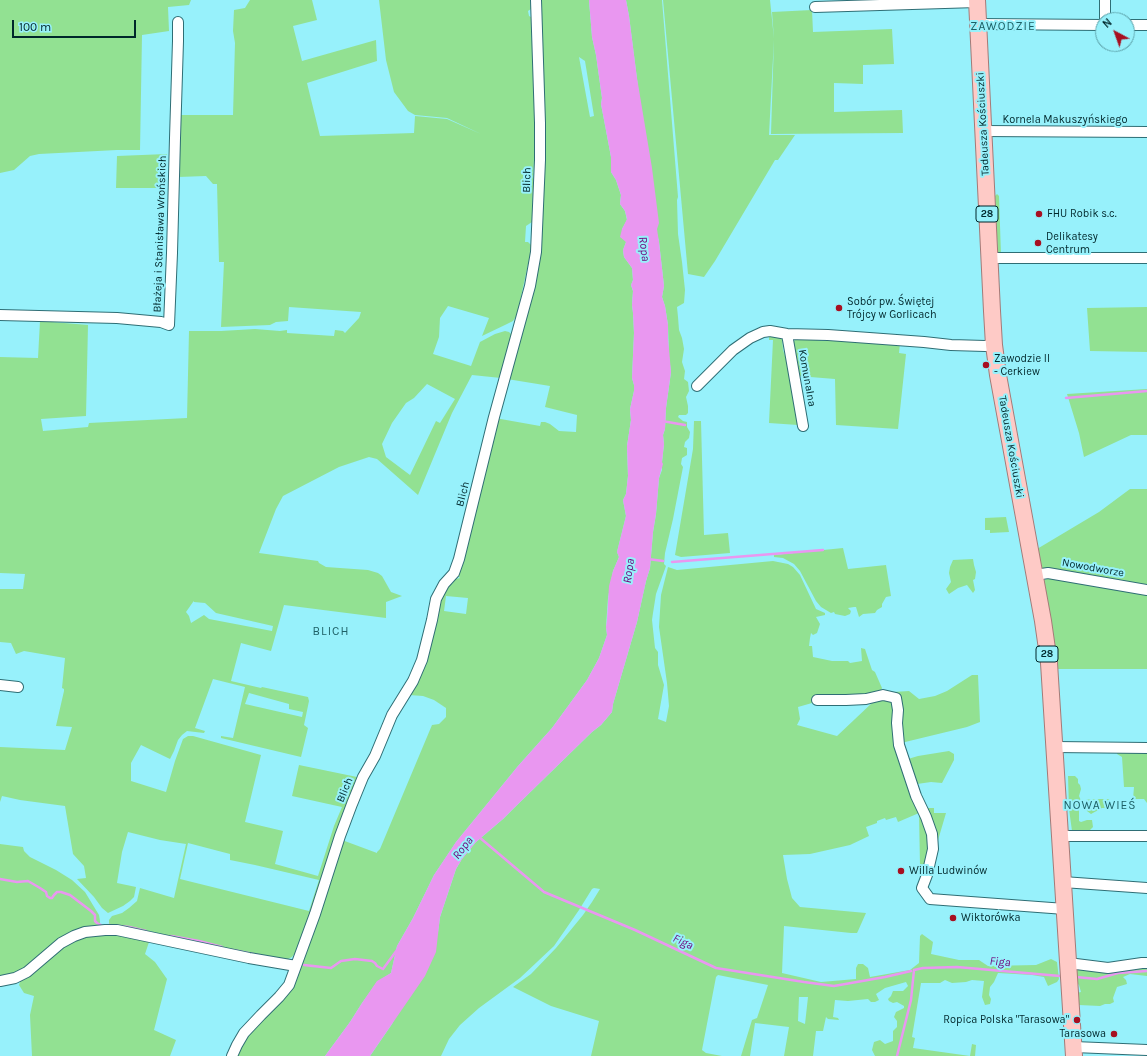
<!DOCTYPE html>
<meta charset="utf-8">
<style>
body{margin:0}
#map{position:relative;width:1147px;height:1056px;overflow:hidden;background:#97f1fb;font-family:Karla,sans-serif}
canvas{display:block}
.north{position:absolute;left:1095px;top:12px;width:40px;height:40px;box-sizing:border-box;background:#97f1fb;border:1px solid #5ba0a8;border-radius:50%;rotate:319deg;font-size:11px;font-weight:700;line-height:16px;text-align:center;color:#00272b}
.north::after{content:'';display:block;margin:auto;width:14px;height:18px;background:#a70f20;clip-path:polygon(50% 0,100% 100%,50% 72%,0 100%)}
.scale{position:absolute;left:12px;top:20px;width:124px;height:18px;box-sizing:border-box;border:2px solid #00272b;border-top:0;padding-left:5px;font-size:12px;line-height:14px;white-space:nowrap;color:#00272b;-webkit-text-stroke:3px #97f1fb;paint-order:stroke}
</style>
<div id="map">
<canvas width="1147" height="1056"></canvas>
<div class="north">N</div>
<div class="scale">100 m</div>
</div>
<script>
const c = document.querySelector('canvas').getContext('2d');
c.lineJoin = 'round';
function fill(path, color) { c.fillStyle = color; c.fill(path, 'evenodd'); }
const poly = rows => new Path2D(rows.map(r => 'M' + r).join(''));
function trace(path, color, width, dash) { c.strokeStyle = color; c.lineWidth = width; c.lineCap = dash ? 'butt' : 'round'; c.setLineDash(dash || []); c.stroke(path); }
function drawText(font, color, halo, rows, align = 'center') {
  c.font = font + ' Karla,sans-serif'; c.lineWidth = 4; c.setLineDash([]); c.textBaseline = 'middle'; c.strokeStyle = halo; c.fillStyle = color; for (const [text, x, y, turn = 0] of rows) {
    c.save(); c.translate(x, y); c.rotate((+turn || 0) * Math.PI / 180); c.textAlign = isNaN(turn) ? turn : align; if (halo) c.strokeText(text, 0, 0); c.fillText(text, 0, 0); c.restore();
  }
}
fill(poly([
 [0,0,191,0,189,5,168,7,169,31,142,35,140,150,117,150,39,154,30,156,14,170,0,173],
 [250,0,312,0,317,20,293,26,302,61,376,40,377,61,307,83,320,136,414,133,415,116,447,119,481,134,447,118,415,115,408,111,394,92,386,60,379,0,530,0,531,9,528,11,529,16,531,17,535,125,532,222,526,226,525,242,528,242,532,246,517,315,513,321,507,324,482,336,489,318,448,306,440,318,439,337,433,354,471,366,480,342,495,334,505,331,509,332,512,335,501,378,472,375,452,413,418,495,377,459,369,457,339,467,283,496,276,509,259,553,318,561,319,563,326,567,368,570,378,573,382,576,391,592,402,596,386,602,386,618,284,605,271,651,241,643,231,681,261,688,262,687,308,697,309,701,304,725,308,728,301,757,221,738,221,736,233,738,245,687,213,679,195,728,205,731,204,733,187,731,182,735,178,740,174,751,170,759,141,745,131,763,131,781,166,792,175,761,183,739,188,736,193,736,261,755,245,822,283,831,275,864,318,876,334,826,342,807,292,796,299,765,357,777,359,780,312,912,296,952,292,957,286,960,276,959,206,944,201,942,191,941,149,931,109,926,109,920,112,916,122,913,129,908,137,901,140,888,174,898,186,844,160,840,128,832,122,852,117,883,136,887,134,897,130,901,123,906,108,913,102,908,94,897,77,879,86,878,84,866,73,854,65,806,20,800,2,796,0,802,0,747,65,750,72,727,56,726,64,691,64,689,62,688,65,658,24,651,16,654,11,643,0,642,0,589,23,589,25,574,0,573,0,357,38,358,40,321,88,325,86,416,41,419,43,431,88,427,89,423,187,418,189,331,221,331,255,329,280,331,287,330,287,333,334,336,335,330,343,331,345,333,359,318,361,312,289,307,288,321,276,322,270,325,221,327,224,262,219,262,217,184,213,184,206,176,178,177,178,115,233,115,235,43,233,31,234,10,245,8],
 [427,384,455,399,440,423,436,421,410,475,386,457,382,444,392,423,406,403,414,398],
 [194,601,194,602,205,603,216,613,273,626,272,631,209,619,204,615,191,623,189,616,186,612,193,602],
 [249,693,289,704,289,709,303,712,302,717,245,704],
 [188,843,230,854,230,860,255,865,319,880,309,911,180,879],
 [539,0,589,0,592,37,596,55,601,91,602,98,601,104,611,157,611,172,616,180,621,195,620,204,625,211,627,220,622,229,626,242,623,250,624,257,632,268,633,280,631,285,633,291,632,305,633,313,634,333,632,378,634,385,634,391,630,409,631,420,627,446,628,476,626,494,623,500,626,516,617,552,619,557,613,571,608,598,606,627,607,635,599,658,587,680,552,728,518,766,456,842,434,875,413,918,397,946,391,973,377,982,362,1003,350,1022,325,1056,237,1056,247,1036,292,989,302,965,342,840,377,853,377,852,380,849,432,725,439,724,446,717,446,708,434,700,423,696,409,695,437,608,447,584,452,584,455,579,460,578,456,574,495,418,540,426,541,422,545,422,550,424,559,431,576,432,577,415,545,407,550,386,507,379,535,271],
 [579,57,585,61,594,116,590,117],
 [446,596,468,598,466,614,444,611],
 [626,0,662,0,678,197,677,200,678,234,682,262,685,290,684,303,677,307,678,317,679,330,682,338,684,349,682,362,685,371,684,379,688,382,689,391,686,397,688,406,688,413,686,415,679,415,678,417,683,421,687,422,687,427,690,432,689,438,685,442,684,447,687,448,687,455,682,458,681,464,683,467,673,519,665,553,664,564,666,566,656,594,653,613,652,620,655,648,658,652,658,665,664,685,658,719,666,722,669,706,667,683,659,627,661,595,668,567,677,570,773,561,788,564,793,567,800,575,816,609,825,613,825,615,816,617,820,624,817,633,813,635,811,633,810,638,809,646,812,646,813,657,832,661,848,661,850,663,862,661,861,648,865,649,872,670,875,672,882,688,880,693,877,695,815,697,812,699,812,703,798,707,800,719,797,725,837,736,873,702,880,698,893,702,896,737,925,820,930,847,923,882,920,866,919,813,898,822,896,817,886,820,885,818,877,821,877,823,866,827,869,836,850,845,810,854,783,855,787,879,792,898,800,907,866,913,858,931,857,933,851,933,784,926,782,973,821,982,856,979,856,968,858,964,863,964,868,968,870,977,910,970,919,963,920,936,922,934,933,942,931,954,959,960,979,960,988,966,1036,965,1051,959,1057,962,1059,979,1057,982,1048,986,1044,977,1032,975,998,973,994,982,990,987,989,995,991,999,990,1004,985,1005,982,997,984,981,972,980,966,982,952,983,945,980,940,983,921,983,912,1037,915,1038,913,1048,970,1056,972,1044,976,1045,975,1056,875,1056,872,1050,874,1042,880,1040,885,1044,893,1041,893,1031,897,1027,897,1021,894,1017,896,1012,904,1008,904,1006,897,1002,893,1003,889,1001,888,999,891,996,893,991,903,991,908,986,906,982,885,988,876,994,879,1000,875,1002,871,1002,868,999,848,1001,835,1000,833,1017,838,1018,839,1020,828,1019,826,1017,823,1031,816,1031,813,1056,784,1056,789,1027,755,1023,750,1056,741,1056,752,1020,757,1018,768,985,718,975,716,977,702,1050,706,1053,722,1056,591,1056,599,1021,551,1006,513,987,531,974,556,948,583,915,592,902,600,889,594,888,592,889,579,910,554,946,520,978,479,1008,460,1025,449,1039,441,1056,370,1056,392,1024,438,932,440,917,456,869,462,859,476,842,503,819,512,810,592,732,601,725,612,712,613,704,637,622,646,581,650,568,653,532,656,514,659,478,662,470,662,462,664,444,663,435,665,429,666,408,671,372,669,357,668,325,665,306,662,297,664,286,659,242,656,229,629,16],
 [799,997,808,997,805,1024,798,1021],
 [663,0,770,0,774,39,769,135,795,135,778,160,775,160,715,261,704,277,688,274],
 [812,10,813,32,892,29,894,64,863,65,863,84,834,83,834,112,902,110,903,133,771,134,774,39,772,12],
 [167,154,165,188,116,188,117,156],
 [997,194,999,196,1001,255,998,257,995,196],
 [1147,307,1147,352,1090,351,1087,308],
 [769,336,782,338,783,350,786,359,798,425,769,423,773,340,769,340],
 [801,338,824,341,837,340,900,343,899,353,906,354,898,429,836,425,835,379,798,376,792,343,795,340],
 [1147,389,1147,435,1131,435,1084,457,1079,433,1067,394],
 [694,421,701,421,704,535,728,533,730,553,681,557,675,555,693,449],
 [1130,489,1147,489,1147,588,1042,571,1037,549,1099,512],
 [1006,517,1009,532,990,533,990,530,985,530,985,518],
 [843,548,848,569,886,565,891,596,886,597,882,604,882,607,877,610,875,613,863,614,859,617,856,607,854,607,848,608,851,611,850,614,845,616,835,614,834,612,831,613,821,607,816,601,800,571,794,564,783,558,774,557,774,555],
 [973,559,974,565,976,572,975,579,973,580,975,590,973,593,967,585,958,588,949,594,946,589,951,582,949,573,950,567,953,560],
 [1050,578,1147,595,1147,669,1056,669,1053,631,1044,580],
 [972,675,978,675,980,722,967,727,901,743,893,692,909,691,919,699,935,696,947,691],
 [1147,750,1147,803,1144,799,1133,799,1134,787,1124,787,1122,757,1117,754,1117,751],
 [949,751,954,754,954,760,942,783,931,782,917,784,908,759,918,756],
 [1068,776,1075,776,1078,779,1078,783,1080,785,1081,789,1079,796,1083,805,1079,810,1079,821,1081,822,1087,820,1092,820,1093,827,1090,830,1072,831,1069,809],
 [1091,799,1108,799,1111,801,1112,805,1107,808,1102,808,1091,814,1087,811,1085,804,1086,800],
 [926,808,934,808,934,813,946,813,936,847],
 [0,844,23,847,24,851,30,857,56,870,72,880,85,892,99,915,100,921,100,926,89,926,88,929,69,932,66,937,21,971,0,977],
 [110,934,150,939,145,954,155,962,167,979,154,1030,176,1040,170,1056,32,1056,30,1015,34,996,24,993,19,985,21,979,60,947,84,936],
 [1147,967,1147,976,1130,974,1123,977,1126,980,1127,984,1117,987,1113,998,1114,1002,1110,1004,1105,1004,1100,1006,1079,1005,1077,1004,1076,993,1081,992,1079,985,1076,982,1076,968]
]), '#92e192');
fill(poly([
 [589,0,626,0,629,16,637,78,652,168,659,223,657,229,659,242,664,286,662,297,665,306,668,325,668,338,671,372,666,408,665,429,663,435,664,444,662,462,663,464,659,478,656,514,653,532,650,568,646,581,637,622,613,704,612,712,601,725,592,732,512,810,503,819,476,842,462,859,456,869,440,917,436,952,425,976,370,1056,325,1056,350,1022,362,1003,377,981,391,973,397,946,413,918,434,875,456,842,518,766,552,728,587,680,599,658,607,635,606,627,607,619,609,586,613,571,619,557,617,552,626,516,623,500,626,494,628,476,627,446,631,420,630,409,634,391,634,385,632,378,634,333,633,313,632,305,633,291,631,285,633,280,632,268,624,257,623,250,626,242,620,237,622,229,627,219,625,211,620,204,621,195,616,180,611,172,611,157,601,104,602,98,601,91,596,55,592,37]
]), '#e997f0');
trace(poly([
 [1066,398,1147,391],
 [662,421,685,425],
 [648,559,663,561],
 [672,562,823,550],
 [479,837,544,892,635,930,716,968,804,982,834,986,885,977,911,971],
 [0,879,17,882,28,881,40,888,46,892,47,896,50,898,52,898,54,895,57,892,61,892,70,895,91,911,95,915,95,921,97,923,101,925],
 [109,925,129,927,146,931],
 [171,936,199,941,222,947],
 [233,950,258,955],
 [304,965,331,968,341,961,355,959,372,961,375,963,377,966,383,969,397,950],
 [1076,977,1097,979,1118,973,1147,971],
 [897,1056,911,1000,914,970,923,968,957,967,1060,976]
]), '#e997f0', 2.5);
const street = poly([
 [815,7,977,2],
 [1105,20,1105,0],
 [978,24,1103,25],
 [1127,25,1147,25],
 [983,131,1147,132],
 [989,258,1147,258],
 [0,315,117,318,161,322,169,325,172,253,175,138,178,41,178,22],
 [787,334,803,426],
 [697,386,733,350,750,338,763,332,770,331,787,334,828,335,924,342,951,345,985,346,994,345],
 [1035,575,1048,573,1147,590],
 [0,685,18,687],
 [817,700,846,700,866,699,883,695,896,698,898,710,897,723,899,745,916,796,926,817,932,834,933,849,927,875,922,888,930,899,1065,909],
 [1055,747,1147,748],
 [1060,836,1147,836],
 [1063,882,1147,888],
 [1068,963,1108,968,1142,963,1147,963],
 [0,981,15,978,27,972,61,943,74,936,85,932,105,930,117,930,249,958,296,966],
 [1074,1047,1147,1050],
 [232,1056,237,1045,244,1033,261,1015,279,997,289,985,315,914,340,836,352,804,363,777,375,756,392,715,413,681,422,660,432,620,436,599,444,584,454,573,459,559,494,417,530,286,536,252,540,160,540,123,536,0]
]);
const primary = poly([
 [977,0,992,311,994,345,998,375,1043,621,1049,663,1074,1056]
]);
trace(street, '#2f6e75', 12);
trace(primary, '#a47a77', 18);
trace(street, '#fff', 10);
trace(primary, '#fecac6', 16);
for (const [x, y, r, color] of [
 [1039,214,4,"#a70f20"],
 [1038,243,4,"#a70f20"],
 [839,308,4,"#a70f20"],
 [986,365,4,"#a70f20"],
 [901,871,4,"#a70f20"],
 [953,918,4,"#a70f20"],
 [1077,1020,4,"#a70f20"],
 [1114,1034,4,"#a70f20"]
]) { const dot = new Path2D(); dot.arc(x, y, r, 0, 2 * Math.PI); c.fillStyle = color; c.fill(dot); trace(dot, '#97f1fb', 1.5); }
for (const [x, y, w] of [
 [987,214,22],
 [1047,654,22]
]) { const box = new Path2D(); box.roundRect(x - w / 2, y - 8, w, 16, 3); c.fillStyle = '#97f1fb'; c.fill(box); trace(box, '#00272b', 1); }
drawText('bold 10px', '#00272b', null, [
 ["28",987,214],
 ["28",1047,654]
]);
drawText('11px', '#00272b', '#97f1fb', [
 ["Kornela Makuszyńskiego",1065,120],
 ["Tadeusza Kościuszki",983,124,-93],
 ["Blich",527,180,-88],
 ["Błażeja i Stanisława Wrońskich",160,234,-88],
 ["Komunalna",807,378,80],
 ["Tadeusza Kościuszki",1011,447,80],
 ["Blich",463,494,-75],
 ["Nowodworze",1093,568,10],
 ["Blich",345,790,-68]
]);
drawText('11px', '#00272b', '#97f1fb', [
 ["FHU Robik s.c.",1047,214],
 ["Delikatesy",1046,237],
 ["Centrum",1046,250],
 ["Sobór pw. Świętej",847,302],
 ["Trójcy w Gorlicach",847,315],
 ["Zawodzie II",994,359],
 ["- Cerkiew",994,372],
 ["Willa Ludwinów",909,871],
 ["Wiktorówka",961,918],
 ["Ropica Polska \"Tarasowa\"",1069,1020,"right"],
 ["Tarasowa",1106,1034,"right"]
], 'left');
c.letterSpacing = '1px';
drawText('12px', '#1e6066', '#97f1fb', [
 ["ZAWODZIE",1003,27],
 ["BLICH",331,632],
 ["NOWA WIEŚ",1100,806]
]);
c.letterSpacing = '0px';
drawText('italic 12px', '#70057a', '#97f1fb', [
 ["Ropa",644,249,83],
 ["Ropa",629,571,-82],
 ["Ropa",463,848,-52],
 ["Figa",683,942,25],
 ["Figa",1000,962,5]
]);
</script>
